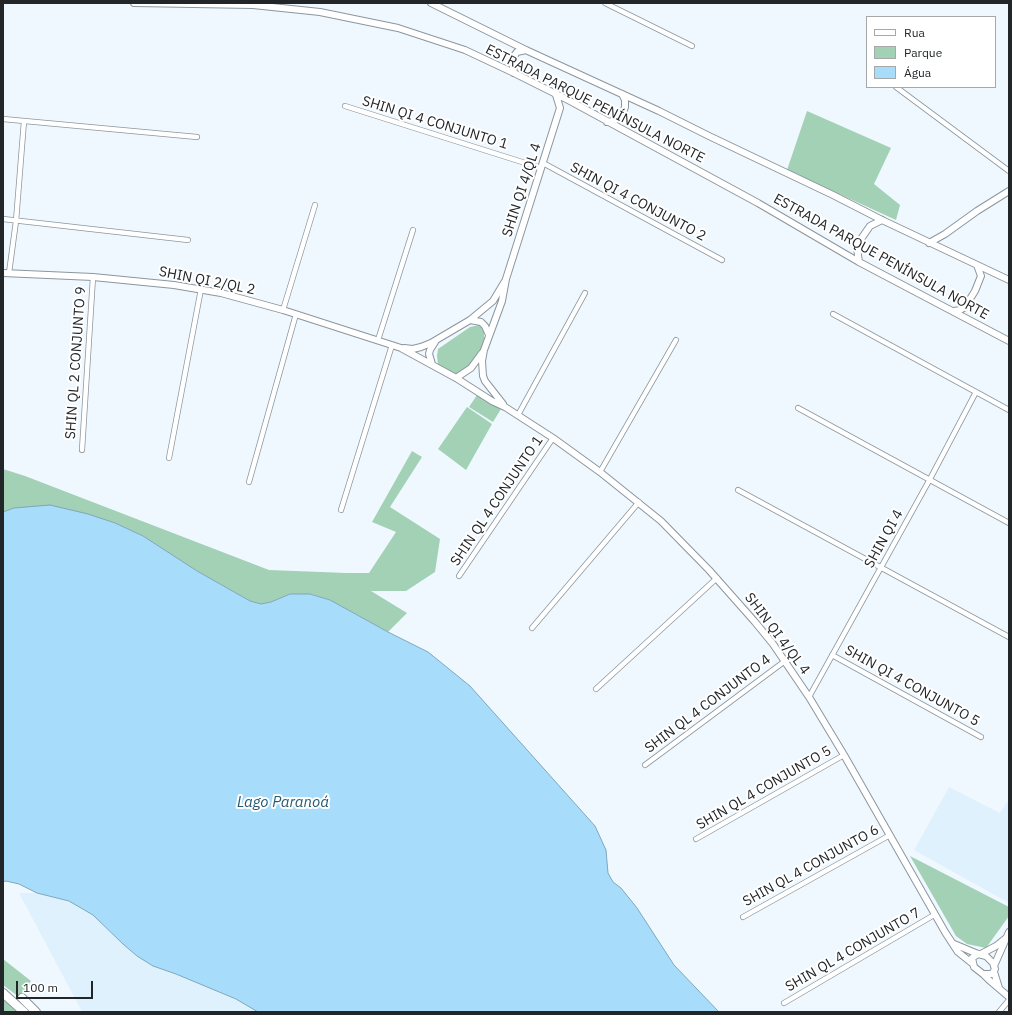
<!DOCTYPE html>
<meta charset="utf-8">
<style>
body{margin:0}
#map{position:relative;width:1012px;height:1015px;overflow:hidden;background:#f0f8ff;font-family:"IBM Plex Sans",sans-serif}
canvas{display:block}
.frame{position:absolute;inset:0;border:4px solid #222629;pointer-events:none}
.legend{position:absolute;left:866px;top:16px;width:130px;height:72px;box-sizing:border-box;background:#fff;border:1px solid #a7a8a9;margin:0;padding:5px 7px;list-style:none;font-size:12px;color:#222629}
.legend li{display:flex;align-items:center;gap:8px;height:20px}
.legend b{width:20px;border:1px solid #a7a8a9}
.scale{position:absolute;left:16px;top:981px;width:77px;height:18px;box-sizing:border-box;border:2px solid #222629;border-top:0;padding-left:5px;font-size:12px;line-height:14px;white-space:nowrap;color:#222629;-webkit-text-stroke:3px #fff;paint-order:stroke}
</style>
<div id="map">
<canvas width="1012" height="1015"></canvas>
<div class="frame"></div>
<ul class="legend">
<li><b style="height:5px;background:#fff"></b>Rua</li>
<li><b style="height:11px;background:#a2d1b5"></b>Parque</li>
<li><b style="height:11px;background:#a7ddfa"></b>Água</li>
</ul>
<div class="scale">100 m</div>
</div>
<script>
const c = document.querySelector('canvas').getContext('2d');
c.lineJoin = 'round';
function fill(path, color) { c.fillStyle = color; c.fill(path, 'evenodd'); }
const poly = rows => new Path2D(rows.map(r => 'M' + r).join(''));
function trace(path, color, width, dash) { c.strokeStyle = color; c.lineWidth = width; c.lineCap = dash ? 'butt' : 'round'; c.setLineDash(dash || []); c.stroke(path); }
function drawText(font, color, halo, rows, align = 'center') {
  c.font = font + ' "IBM Plex Sans",sans-serif'; c.lineWidth = 4; c.setLineDash([]); c.textBaseline = 'middle'; c.strokeStyle = halo; c.fillStyle = color; for (const [text, x, y, turn = 0] of rows) {
    c.save(); c.translate(x, y); c.rotate((+turn || 0) * Math.PI / 180); c.textAlign = isNaN(turn) ? turn : align; if (halo) c.strokeText(text, 0, 0); c.fillText(text, 0, 0); c.restore();
  }
}
fill(poly([
 [949,787,1000,813,1009,799,1009,903,914,850],
 [19,893,37,893,69,901,93,915,123,944,137,956,153,966,176,974,236,999,258,1012,82,1012]
]), '#e0f1fe');
fill(poly([
 [807,111,891,148,874,184,900,205,896,220,787,170],
 [479,325,484,329,484,339,480,353,466,370,456,374,438,365,437,356,438,349,470,327],
 [477,395,501,409,493,422,469,407],
 [467,407,492,424,466,470,438,449],
 [412,451,422,457,390,507,440,539,435,572,406,591,371,591,407,613,388,632,330,600,311,594,290,594,271,602,261,604,250,601,197,571,143,536,115,523,88,514,14,508,3,512,3,469,25,476,269,570,347,573,369,573,396,532,372,522],
 [910,856,1009,907,1009,916,986,948,967,944,956,936],
 [3,959,31,981,19,997,3,985],
 [3,999,4,999,19,1012,3,1012]
]), '#a2d1b5');
const water = poly([
 [50,505,88,514,115,523,143,536,197,571,250,601,261,604,271,602,290,594,310,594,330,600,388,632,428,652,470,686,595,826,606,850,608,873,613,882,621,888,637,908,674,965,719,1012,258,1012,236,999,176,974,153,966,137,956,123,944,93,915,69,901,37,893,19,884,6,881,3,882,3,512,14,508,50,505]
]);
fill(water, '#a7ddfa');
trace(water, '#7fa6bb', 1);
const street = poly([
 [605,3,692,46],
 [896,87,1009,171],
 [345,106,541,168],
 [3,119,197,137],
 [543,163,722,260],
 [3,219,188,240],
 [9,273,16,221,24,121],
 [283,310,315,205],
 [833,314,1009,410],
 [378,340,413,230],
 [798,408,1009,523],
 [518,415,585,293],
 [82,450,93,277],
 [169,458,201,289],
 [600,472,676,340],
 [249,482,296,314],
 [738,490,1009,637],
 [341,510,392,345],
 [459,576,553,438],
 [532,628,639,502],
 [832,655,981,737],
 [596,689,717,578],
 [809,697,930,479,976,392],
 [645,765,785,661],
 [696,839,844,755],
 [743,917,890,835],
 [784,1003,934,915],
 [999,1012,1009,1000]
]);
const secondary = poly([
 [134,3,253,5,320,12,398,28,465,50,514,73,572,102,758,203,859,262,1009,341],
 [431,3,528,51,659,111,709,136,833,195,882,220,1009,280],
 [514,73,512,61,514,56,517,52,526,50],
 [607,122,613,121,619,118,623,113,625,107,625,100,622,94],
 [929,243,945,234,977,211,1009,191],
 [859,262,857,248,861,239,870,226,882,220],
 [3,273,93,277,174,285,221,293,283,310,401,348,456,378,492,401,505,407,553,438,600,472,661,521,709,570,755,622,773,644,809,697,844,755,945,932,958,952,973,964],
 [954,311,960,310,965,307,975,291,981,276,977,265],
 [470,320,481,322,485,326,489,335],
 [404,348,413,349,421,347,431,343,470,320,493,301,505,281],
 [432,364,429,354,430,350,435,342],
 [456,378,471,368,482,353],
 [503,404,485,381,483,376,482,361,484,350,502,301,506,279,560,108,556,95],
 [954,944,978,954],
 [978,954,986,956,993,963,995,969,992,974,983,974,974,967,972,958,978,954],
 [981,954,996,946,1006,938],
 [994,966,1009,932],
 [994,972,999,988],
 [983,974,989,980,1009,997]
]);
const highway = poly([
 [3,993,24,1012],
 [22,998,36,1012]
]);
trace(street, '#8c969d', 6);
trace(secondary, '#8c969d', 8);
trace(highway, '#8c969d', 10);
trace(street, '#fff', 4.5);
trace(secondary, '#fff', 6);
trace(highway, '#fff', 8);
drawText('14px', '#222629', '#fff', [
 ["ESTRADA PARQUE PENÍNSULA NORTE",595,104,27],
 ["SHIN QI 4 CONJUNTO 1",435,123,17],
 ["SHIN QI 4/QL 4",522,190,-72],
 ["SHIN QI 4 CONJUNTO 2",638,202,28],
 ["ESTRADA PARQUE PENÍNSULA NORTE",881,257,29],
 ["SHIN QI 2/QL 2",207,281,11],
 ["SHIN QL 2 CONJUNTO 9",76,363,-86],
 ["SHIN QL 4 CONJUNTO 1",497,501,-56],
 ["SHIN QI 4",884,539,-61],
 ["SHIN QI 4/QL 4",777,634,53],
 ["SHIN QI 4 CONJUNTO 5",912,686,29],
 ["SHIN QL 4 CONJUNTO 4",708,704,-37],
 ["SHIN QL 4 CONJUNTO 5",764,788,-30],
 ["SHIN QL 4 CONJUNTO 6",811,866,-29],
 ["SHIN QL 4 CONJUNTO 7",853,950,-30]
]);
drawText('italic 15px', '#245a73', '#fff', [
 ["Lago Paranoá",283,803]
]);
</script>
